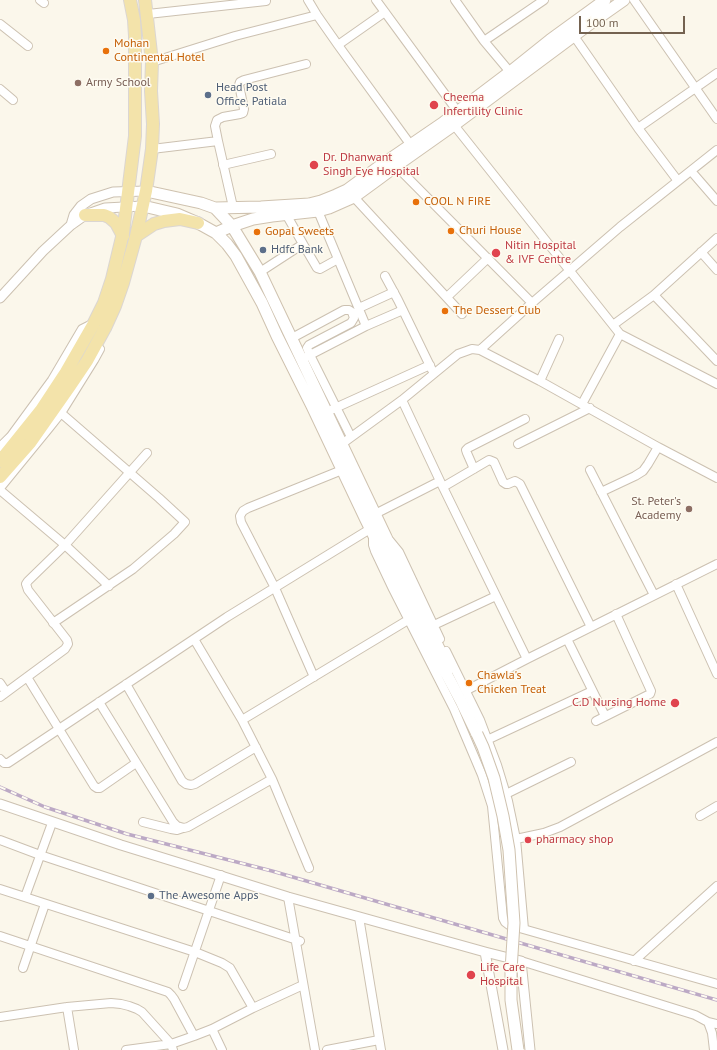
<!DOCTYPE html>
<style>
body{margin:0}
#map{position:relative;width:717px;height:1050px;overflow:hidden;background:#fbf7eb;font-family:"PT Sans",sans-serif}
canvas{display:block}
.scale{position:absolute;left:579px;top:16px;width:106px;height:18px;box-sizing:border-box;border:2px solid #746250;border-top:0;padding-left:5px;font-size:12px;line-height:14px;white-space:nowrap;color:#746250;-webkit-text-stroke:3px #fefbf1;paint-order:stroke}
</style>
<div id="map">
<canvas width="717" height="1050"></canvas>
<div class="scale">100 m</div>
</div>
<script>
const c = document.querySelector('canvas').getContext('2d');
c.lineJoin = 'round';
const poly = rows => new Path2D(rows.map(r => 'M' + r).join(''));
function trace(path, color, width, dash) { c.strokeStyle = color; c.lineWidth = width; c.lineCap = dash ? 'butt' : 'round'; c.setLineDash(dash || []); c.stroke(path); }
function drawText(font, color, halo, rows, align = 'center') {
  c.font = font + ' "PT Sans",sans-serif'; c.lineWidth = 3; c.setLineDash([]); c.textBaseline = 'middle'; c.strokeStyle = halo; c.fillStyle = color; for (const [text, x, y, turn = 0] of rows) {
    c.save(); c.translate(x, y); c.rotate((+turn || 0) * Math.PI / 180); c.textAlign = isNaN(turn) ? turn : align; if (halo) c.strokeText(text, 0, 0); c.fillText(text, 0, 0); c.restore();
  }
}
const minor = poly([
 [40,0,44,3],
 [308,0,317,15,338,45,410,144],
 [376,0,458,112],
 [455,0,484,41,510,72],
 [634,0,717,119],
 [148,14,266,1],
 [0,24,28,46],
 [574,36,638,128,717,73],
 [484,41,544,0],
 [338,45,385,12],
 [152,62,235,36,317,15],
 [0,89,13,100],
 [454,125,620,334],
 [638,128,678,181],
 [218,141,215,126,217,120,223,117,240,114,243,113,244,109,239,85,240,82,244,80,306,64],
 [152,149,218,141,233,207],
 [223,165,271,154],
 [396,166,532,303],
 [691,171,717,201],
 [351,194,462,314],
 [318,211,366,326,403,310],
 [286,214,303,244],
 [717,238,654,295,717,361],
 [701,252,717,270],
 [260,272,303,244,317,268,320,269,338,259],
 [385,276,398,300,432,370],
 [447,297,488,258],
 [359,308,394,292],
 [613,325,654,295],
 [292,338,344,310,349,310,352,312,354,318,351,323,309,345,307,348,310,355,351,437],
 [480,350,540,381,658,447,717,478],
 [306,357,366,326],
 [540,381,559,339],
 [402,400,440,481,527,659],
 [582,404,620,334,717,384],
 [333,409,430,365],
 [518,444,590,408],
 [339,446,402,400,458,354,472,349,480,350,532,303,620,227,717,150],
 [0,447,11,436,52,380,82,329,94,323],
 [474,469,467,453,466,450,468,448,525,419],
 [590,470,654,595],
 [443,487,489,460,494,462,503,482,506,484,508,484,515,481,520,484,591,627],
 [0,488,49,428,61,413,94,360,100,349],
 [0,490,65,545,109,586],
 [601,492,635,476,643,471,648,464,658,447],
 [375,514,440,481],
 [373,539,373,545,375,551,393,589,454,709,482,775,492,806,503,918,505,922,509,925,717,984],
 [390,541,399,552,440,639],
 [676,584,717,674],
 [53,623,133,569,174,534,185,522,159,498,61,413],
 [434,625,496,596],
 [194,639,242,720,272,779,309,868],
 [567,639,605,716],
 [446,651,480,720,497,765,508,801,516,839,524,929],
 [27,677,94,786,97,788,100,788,136,763],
 [314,677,275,588,241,522,240,516,243,511,248,508,342,470],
 [0,683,6,692],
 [126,684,182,781,186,784,191,785,195,784,256,747],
 [465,691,527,659,717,564],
 [0,697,65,649,68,644,67,640,28,590,26,584,28,581,65,545,147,453],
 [99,702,173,822,177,826,184,828,188,827,272,779],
 [242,720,408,620],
 [596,721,650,694,651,691,616,614],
 [487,740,592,691],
 [0,759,4,763,8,763,227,617,370,529],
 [506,794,571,762],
 [700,816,717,806],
 [143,822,171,829,177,830,183,828],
 [516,839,544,833,560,827,717,742],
 [0,840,40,855,300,941],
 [0,889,195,952,222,963,230,968,253,1008],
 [25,897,52,823],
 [288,897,315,1050],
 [359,917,381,1050],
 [0,936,168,992,171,995,174,999,194,1036,212,1029,253,1008,303,985],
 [521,961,695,1015,708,1022,717,1024],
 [634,961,717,886],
 [23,968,45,904],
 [183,986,221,875],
 [67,1007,74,1050],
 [0,1017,67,1007,111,1003,121,1004,129,1006,137,1009,142,1012,171,1044,173,1050],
 [708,1022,712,1033,714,1050],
 [212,1029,222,1050],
 [126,1050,171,1044,194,1036],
 [327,1050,379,1040]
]);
const tertiary = poly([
 [71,225,74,215,81,206,91,199,113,192,146,191],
 [0,298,43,251,71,225,85,215,105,208,143,206],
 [0,804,121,845,186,865,288,897,485,952,521,961,530,1050],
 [485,952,503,1050]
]);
const secondary = poly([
 [146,191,201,203,215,208,261,207,309,204,321,201,336,195,347,190,384,163,444,122,510,72,550,40,605,0],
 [143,206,177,214,198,223,216,233,227,244,236,256,262,303,277,336,312,406,366,520,434,657,437,662,447,675,462,703,477,734],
 [215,208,232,226,260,272,386,537,411,595,429,628,445,661,447,672],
 [216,233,232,226,253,219,272,216,318,211,329,208,354,197,380,178,396,166,454,125,587,26,624,0]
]);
const primary = poly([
 [85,215,104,215,109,217,116,223,123,236],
 [136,236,154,224,164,221,180,219,198,223],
 [0,461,41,410,66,372,93,325,104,303,112,279,123,233,135,136,135,36,134,20,130,0],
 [0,477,30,443,70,386,87,361,105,328,115,306,123,283,136,236,146,191,152,149,153,124,151,91,152,62,145,0]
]);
trace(minor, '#ccc1b1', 10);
trace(tertiary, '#ccc1b1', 11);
trace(secondary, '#cfc2af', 13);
trace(primary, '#dbd6d2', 14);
trace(minor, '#fff', 8);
trace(tertiary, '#fff', 9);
trace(secondary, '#fff', 11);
trace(primary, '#f3e3aa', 12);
const rail = poly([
 [0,787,45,807,127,834,272,871,717,1000]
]);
trace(rail, '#bca9c5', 3.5);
trace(rail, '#fefbf1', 2, [6]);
const secondaryBridge = poly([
 [477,734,483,747,494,778,503,816,509,850,514,923,511,970,511,1000,518,1050]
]);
trace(secondaryBridge, '#cfc2af', 13, []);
trace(secondaryBridge, '#fff', 11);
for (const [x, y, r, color] of [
 [106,51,4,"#e8710a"],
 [78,83,4,"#8d6e63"],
 [208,95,4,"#5c6f8a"],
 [434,105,5,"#e0444e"],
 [314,165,5,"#e0444e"],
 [416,202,4,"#e8710a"],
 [451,231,4,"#e8710a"],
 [257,232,4,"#e8710a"],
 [263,250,4,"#5c6f8a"],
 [496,253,5,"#e0444e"],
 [445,311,4,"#e8710a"],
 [689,509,4,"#8d6e63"],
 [469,683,4,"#e8710a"],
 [675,703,5,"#e0444e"],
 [528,840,4,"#e0444e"],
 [151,896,4,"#5c6f8a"],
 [471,975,5,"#e0444e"]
]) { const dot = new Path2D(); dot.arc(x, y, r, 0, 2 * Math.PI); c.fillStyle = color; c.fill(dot); trace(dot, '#fefbf1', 1.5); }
drawText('12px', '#c56008', '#fefbf1', [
 ["Mohan",114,44],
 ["Continental Hotel",114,58],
 ["COOL N FIRE",424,202],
 ["Churi House",459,231],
 ["Gopal Sweets",265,232],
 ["The Dessert Club",453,311],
 ["Chawla's",477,676],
 ["Chicken Treat",477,690]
], 'left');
drawText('12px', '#785e54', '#fefbf1', [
 ["Army School",86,83],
 ["St. Peter's",681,502,"right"],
 ["Academy",681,516,"right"]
], 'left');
drawText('12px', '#4e5e75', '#fefbf1', [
 ["Head Post",216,88],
 ["Office, Patiala",216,102],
 ["Hdfc Bank",271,250],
 ["The Awesome Apps",159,896]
], 'left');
drawText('12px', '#be3a42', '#fefbf1', [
 ["Cheema",443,98],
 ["Infertility Clinic",443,112],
 ["Dr. Dhanwant",323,158],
 ["Singh Eye Hospital",323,172],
 ["Nitin Hospital",505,246],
 ["& IVF Centre",505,260],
 ["C.D Nursing Home",666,703,"right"],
 ["pharmacy shop",536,840],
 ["Life Care",480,968],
 ["Hospital",480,982]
], 'left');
</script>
